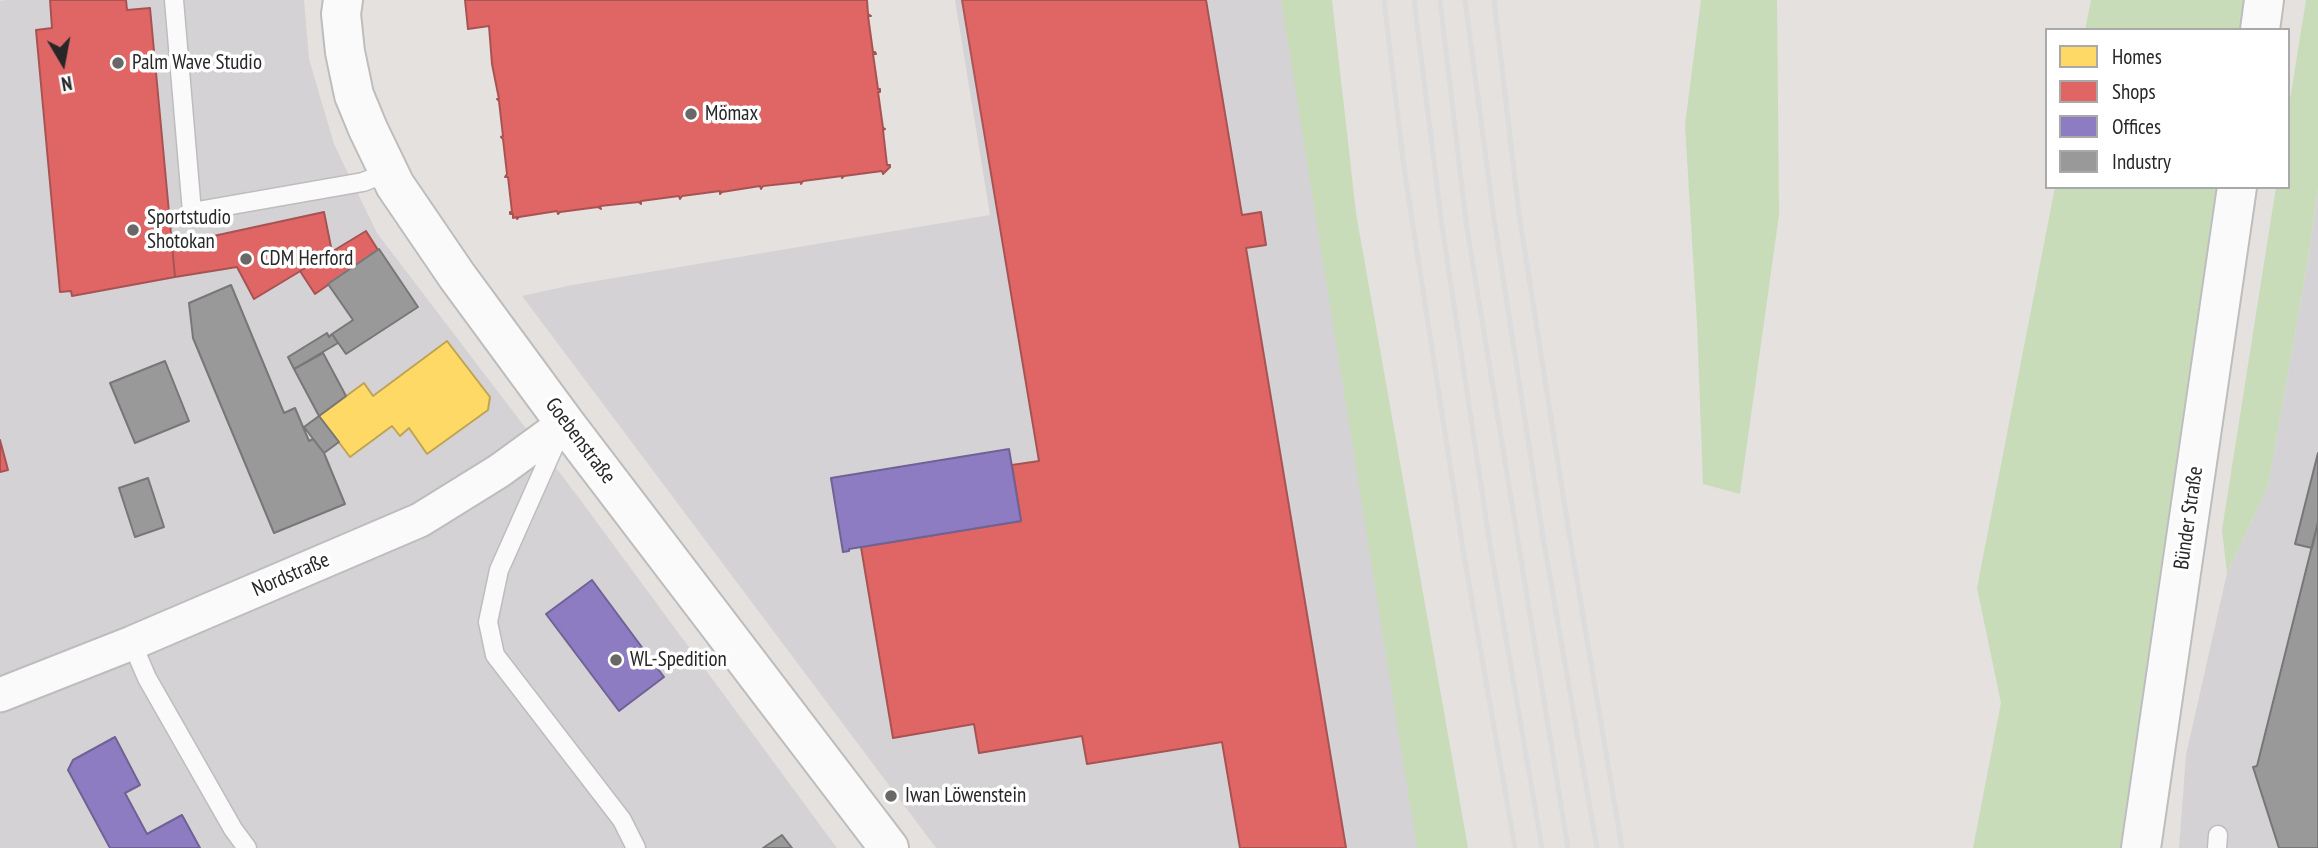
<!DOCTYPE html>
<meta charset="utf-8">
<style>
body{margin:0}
#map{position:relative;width:2318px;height:848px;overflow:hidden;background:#e4e1de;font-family:"PT Sans Narrow",sans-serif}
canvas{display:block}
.legend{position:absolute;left:2045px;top:28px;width:245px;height:161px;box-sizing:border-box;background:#fff;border:2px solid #a9a9a9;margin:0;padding:9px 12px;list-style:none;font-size:21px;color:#272727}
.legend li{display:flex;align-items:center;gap:14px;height:35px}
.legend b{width:35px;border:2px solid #a9a9a9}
.north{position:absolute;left:28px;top:28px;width:70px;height:70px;-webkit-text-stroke:5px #fff;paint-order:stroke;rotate:170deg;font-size:19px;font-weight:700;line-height:28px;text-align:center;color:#272727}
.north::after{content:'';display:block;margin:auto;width:24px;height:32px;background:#272727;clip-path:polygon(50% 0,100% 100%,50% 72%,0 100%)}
</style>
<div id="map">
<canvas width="2318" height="848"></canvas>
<ul class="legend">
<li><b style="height:19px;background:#ffd966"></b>Homes</li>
<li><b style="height:19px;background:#e06666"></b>Shops</li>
<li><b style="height:19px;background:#8e7cc3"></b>Offices</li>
<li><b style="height:19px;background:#999"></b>Industry</li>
</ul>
<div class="north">N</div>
</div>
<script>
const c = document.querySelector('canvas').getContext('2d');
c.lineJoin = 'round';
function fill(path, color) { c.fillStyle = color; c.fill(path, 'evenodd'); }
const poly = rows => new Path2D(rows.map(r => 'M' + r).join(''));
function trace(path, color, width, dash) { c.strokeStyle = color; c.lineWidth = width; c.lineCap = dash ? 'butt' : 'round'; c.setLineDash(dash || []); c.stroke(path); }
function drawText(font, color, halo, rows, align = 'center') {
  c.font = font + ' "PT Sans Narrow",sans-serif'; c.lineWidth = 7; c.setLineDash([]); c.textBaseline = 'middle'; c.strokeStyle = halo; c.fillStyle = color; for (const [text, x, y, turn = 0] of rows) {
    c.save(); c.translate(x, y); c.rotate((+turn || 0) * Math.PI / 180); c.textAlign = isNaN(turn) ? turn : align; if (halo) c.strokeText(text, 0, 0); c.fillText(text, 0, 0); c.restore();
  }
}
fill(poly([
 [5,0,304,0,309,59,334,144,377,233,579,498,837,848,0,848,0,1],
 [955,0,1292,0,1442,848,936,848,522,296,572,285,990,215],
 [2318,188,2318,848,2179,848,2186,755,2227,573,2268,486,2307,265]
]), '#d5d2d5');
fill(poly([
 [1281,0,1332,0,1356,213,1468,848,1417,848],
 [1701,0,1777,0,1779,215,1740,494,1703,484,1697,323,1685,125],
 [2091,0,2244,0,2240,30,2085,30],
 [2306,0,2318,0,2318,188,2307,265,2268,486,2227,573,2222,530,2276,187,2288,187,2288,112],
 [2055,187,2216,187,2120,848,1973,848,2001,703,1977,588]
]), '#c8dcba');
const homes = poly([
 [447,341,490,397,488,410,427,454,409,428,400,436,392,426,350,457,319,416,364,383,373,396,447,341]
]);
fill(homes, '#ffd966');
trace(homes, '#bea453', 2);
const shops = poly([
 [50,0,126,0,127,10,150,8,175,277,72,296,71,291,60,292,36,30,52,28,50,0],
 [465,0,867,0,868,14,871,16,868,16,873,52,875,52,876,54,873,54,878,89,880,89,880,92,878,92,883,128,885,129,883,130,887,165,890,165,890,167,883,174,882,171,844,176,842,178,842,176,803,181,801,184,801,182,763,186,761,189,760,186,722,192,720,194,720,191,682,196,680,199,679,196,641,201,641,204,639,202,600,206,601,209,598,207,560,212,558,214,557,211,519,217,517,219,517,217,513,218,513,214,510,214,510,212,512,212,508,177,505,177,507,174,503,139,501,137,503,136,499,101,497,99,499,99,492,64,489,26,468,29,465,0],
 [962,0,1206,0,1242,215,1261,212,1266,245,1246,248,1346,848,1240,848,1222,742,1087,764,1082,736,979,753,974,724,893,738,861,547,1021,521,1012,465,1039,461,962,0],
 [324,212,332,252,254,299,237,267,175,277,172,245,324,212],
 [366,231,378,250,315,294,300,271,366,231],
 [0,440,8,470,0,472,0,440]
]);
fill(shops, '#e06666');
trace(shops, '#a85353', 2);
const offices = poly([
 [1009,449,1021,521,849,549,849,551,843,552,831,478,1009,449],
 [592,580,664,677,619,711,546,614,592,580],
 [115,737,140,785,125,793,147,834,182,815,200,848,110,848,68,770,73,760,115,737]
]);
fill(offices, '#8e7cc3');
trace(offices, '#6f6294', 2);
const industry = poly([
 [379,249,418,307,346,354,332,334,353,320,328,284,379,249],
 [231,285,284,413,295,408,309,441,313,439,324,453,345,504,274,533,193,338,189,303,231,285],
 [327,333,329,337,332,334,338,343,294,369,288,357,327,333],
 [323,353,346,396,319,416,294,369,323,353],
 [165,361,189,421,135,443,110,383,165,361],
 [319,416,339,442,324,453,304,427,319,416],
 [2318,453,2318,522,2312,548,2295,544,2318,453],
 [148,478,164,527,135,537,119,488,148,478],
 [2318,522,2318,848,2279,848,2253,767,2257,766,2318,522],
 [782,835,792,848,763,848,782,835]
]);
fill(industry, '#999');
trace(industry, '#777', 2);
const service = poly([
 [174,0,192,212,363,182,389,172],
 [560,433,499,570,488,622,495,655,622,820,636,848],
 [132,643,147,678,233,829,247,848],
 [2217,848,2218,835]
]);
const minor = poly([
 [0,695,132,643,420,520,499,471,565,423]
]);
const tertiary = poly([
 [343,0,341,14,345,52,354,95,368,129,395,185,457,276,565,423,889,848],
 [2260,30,2264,0],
 [2141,848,2237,187]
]);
trace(service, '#bebdbe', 21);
trace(minor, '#bebdbe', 37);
trace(tertiary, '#bebdbe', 42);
trace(service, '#fbfafa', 18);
trace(minor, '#fbfafa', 33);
trace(tertiary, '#fbfafa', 38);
trace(poly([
 [1384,0,1404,168,1463,549,1515,848],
 [1414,0,1442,226,1490,545,1542,848],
 [1440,0,1466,222,1568,848],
 [1465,0,1494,219,1543,537,1597,848],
 [1494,0,1519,214,1569,533,1622,848]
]), '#dcdcdd', 5);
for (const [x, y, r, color] of [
 [118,63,7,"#696867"],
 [691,114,7,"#696867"],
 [133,230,7,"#696867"],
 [246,259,7,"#696867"],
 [616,660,7,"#696867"],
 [891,796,7,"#696867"]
]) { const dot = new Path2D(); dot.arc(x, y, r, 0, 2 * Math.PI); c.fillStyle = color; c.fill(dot); trace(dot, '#fff', 2.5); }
drawText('21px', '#272727', '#fff', [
 ["Palm Wave Studio",132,63],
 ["Mömax",705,114],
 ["Sportstudio",147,218],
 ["Shotokan",147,242],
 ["CDM Herford",260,259],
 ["WL-Spedition",630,660],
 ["Iwan Löwenstein",905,796]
], 'left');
drawText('21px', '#272727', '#fff', [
 ["Goebenstraße",580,441,53],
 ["Bünder Straße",2189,518,-82],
 ["Nordstraße",291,575,-23]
]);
</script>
